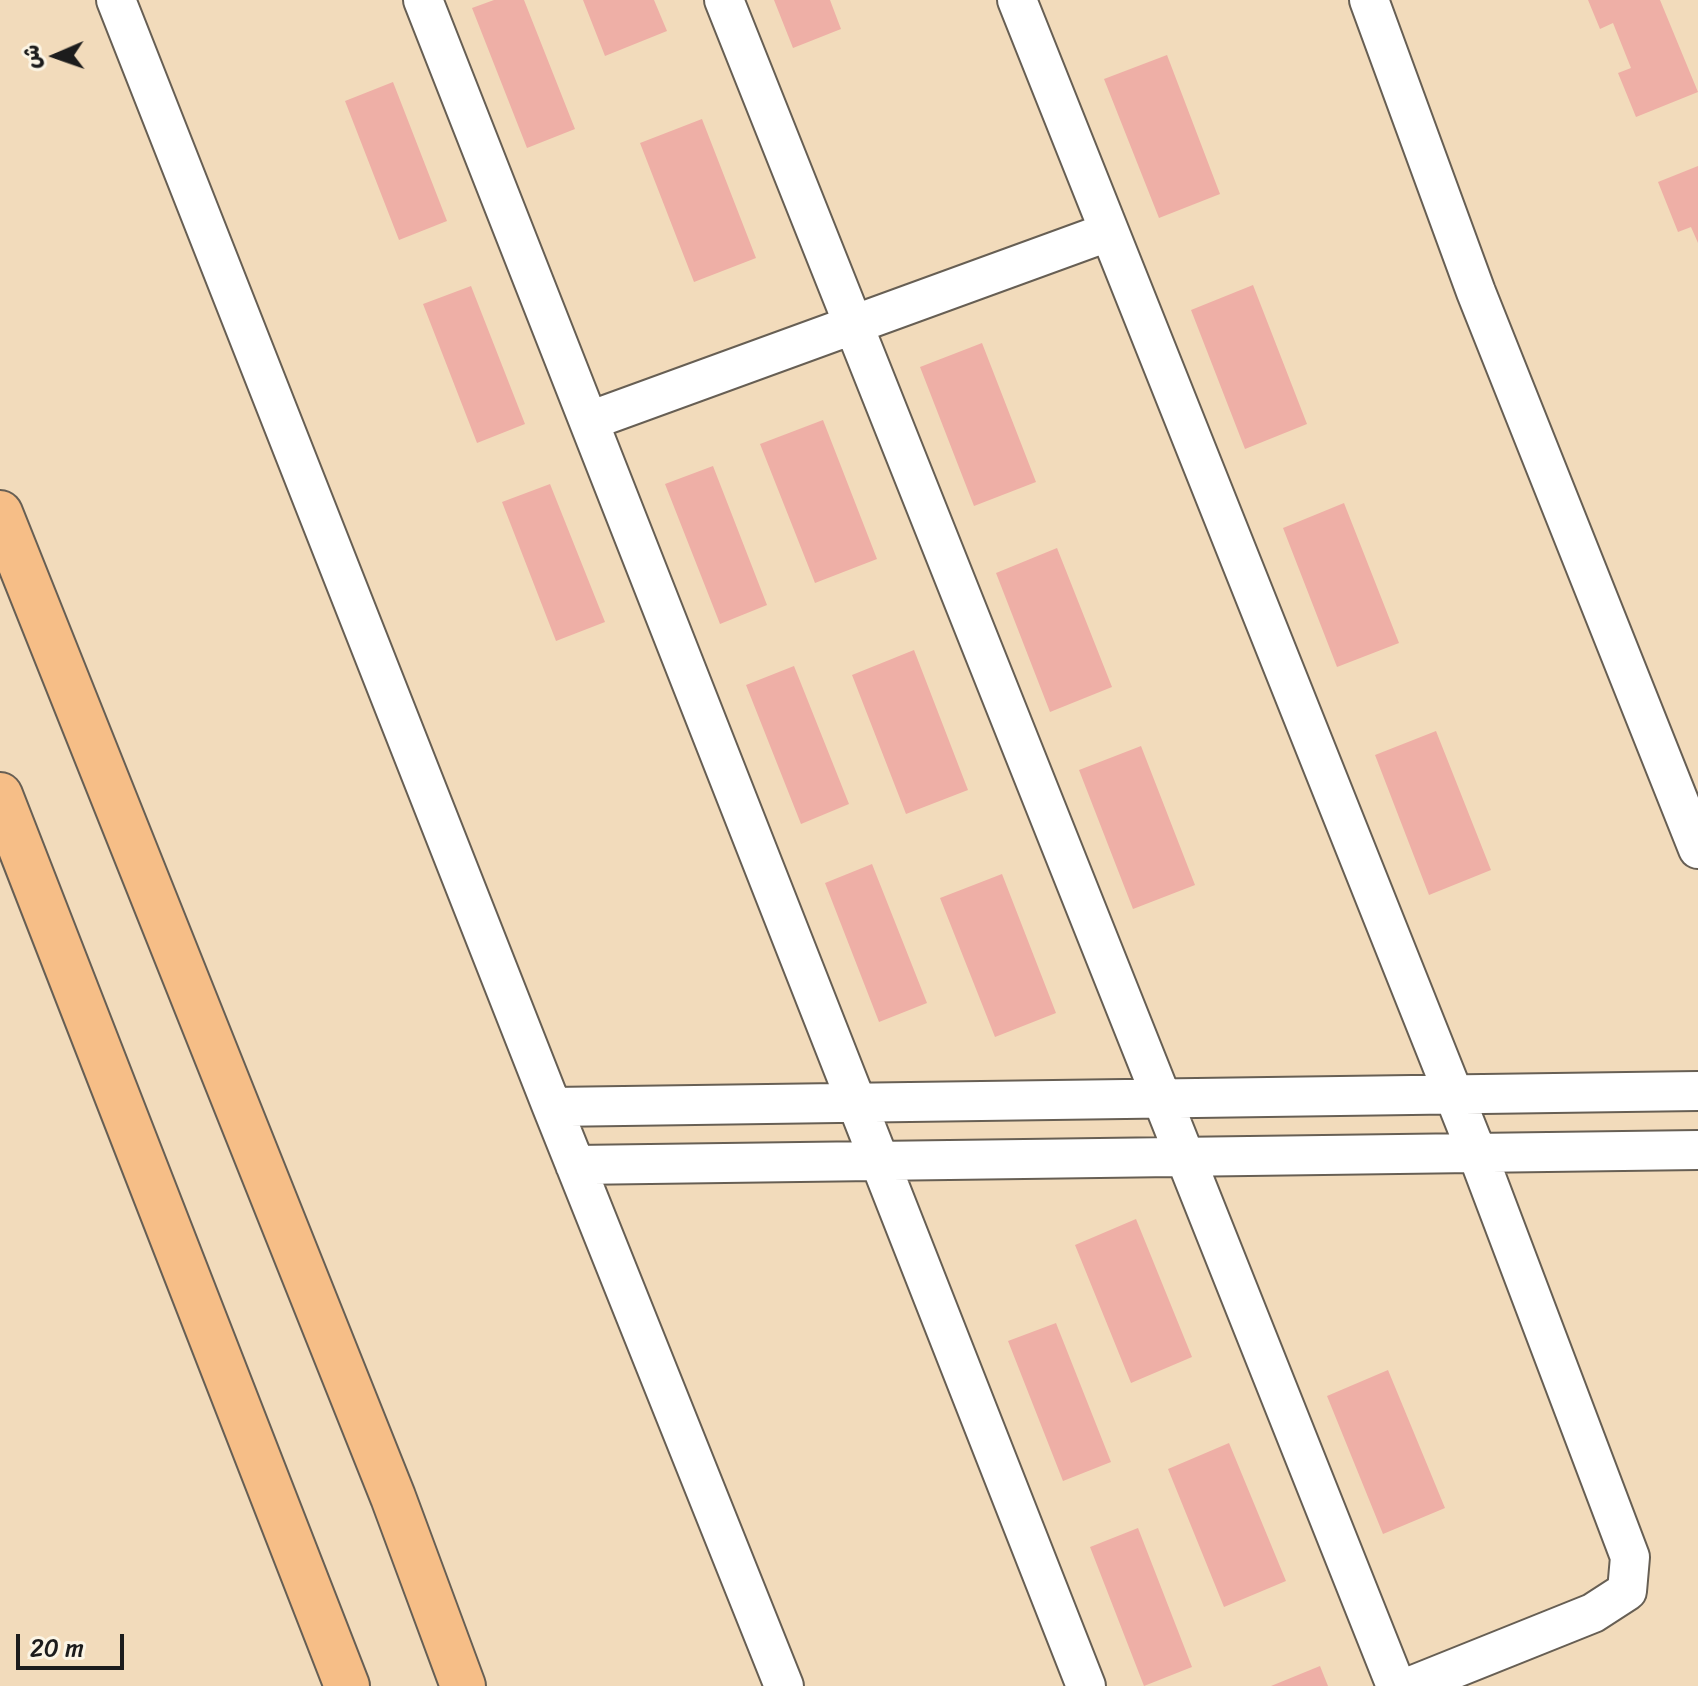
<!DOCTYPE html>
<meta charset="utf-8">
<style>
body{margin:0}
#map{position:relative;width:1698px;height:1686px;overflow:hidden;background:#f2dbbb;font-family:Sriracha,"Playpen Sans Arabic",sans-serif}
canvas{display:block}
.north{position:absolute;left:16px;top:16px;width:80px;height:80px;-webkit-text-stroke:6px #fcf5e5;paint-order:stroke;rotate:268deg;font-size:22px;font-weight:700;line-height:32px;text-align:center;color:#1c1c1c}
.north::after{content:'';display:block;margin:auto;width:28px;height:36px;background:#1c1c1c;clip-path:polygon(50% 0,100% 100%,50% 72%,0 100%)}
.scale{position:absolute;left:16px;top:1634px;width:108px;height:36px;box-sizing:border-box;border:4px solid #1c1c1c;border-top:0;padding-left:10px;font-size:24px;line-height:28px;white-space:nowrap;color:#1c1c1c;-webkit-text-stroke:6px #fcf5e5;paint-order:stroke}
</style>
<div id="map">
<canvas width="1698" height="1686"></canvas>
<div class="north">ش</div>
<div class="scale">20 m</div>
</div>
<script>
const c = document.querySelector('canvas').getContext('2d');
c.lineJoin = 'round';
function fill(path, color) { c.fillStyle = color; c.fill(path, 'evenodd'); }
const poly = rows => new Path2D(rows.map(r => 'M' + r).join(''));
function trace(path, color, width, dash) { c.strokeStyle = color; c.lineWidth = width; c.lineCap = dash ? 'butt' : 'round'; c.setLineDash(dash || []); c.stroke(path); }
fill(poly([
 [494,0,524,0,575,129,527,148,472,8],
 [583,0,654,0,667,31,605,56],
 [774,0,830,0,841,29,793,48],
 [1588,0,1660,0,1698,92,1636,117,1618,73,1631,68,1613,23,1600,29],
 [1167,55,1220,194,1159,218,1104,79],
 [393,82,447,221,399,240,345,101],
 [702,119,756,258,694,282,640,143],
 [1698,166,1698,243,1691,227,1678,232,1658,182],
 [1253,285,1307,424,1245,449,1191,310],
 [471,286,525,424,477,443,423,304],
 [982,343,1036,482,974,506,920,367],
 [823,420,877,559,815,583,760,444],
 [713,466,767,605,720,624,665,484],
 [550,484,605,622,556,641,502,502],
 [1344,503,1399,643,1337,667,1283,528],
 [1057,548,1112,687,1050,712,996,573],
 [914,650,968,790,906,814,852,675],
 [794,666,849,804,801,824,746,685],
 [1436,731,1491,870,1429,895,1375,755],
 [1141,746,1195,885,1133,909,1079,770],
 [872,864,927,1003,879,1022,825,883],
 [1002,874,1056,1013,995,1037,940,898],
 [1136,1219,1192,1357,1131,1383,1075,1245],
 [1056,1323,1111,1462,1063,1481,1008,1341],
 [1388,1370,1445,1508,1383,1534,1327,1396],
 [1229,1443,1286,1581,1224,1607,1168,1469],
 [1138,1528,1192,1667,1144,1686,1090,1547],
 [1320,1666,1328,1686,1271,1686]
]), '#eeafa6');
const street = poly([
 [116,0,552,1107,784,1686],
 [423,0,1086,1686],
 [724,0,1396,1686],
 [1017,0,1477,1153,1630,1557,1627,1591,1593,1613,1411,1686],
 [1369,0,1476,292,1698,849],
 [589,421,1108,232],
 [552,1107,1698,1091],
 [575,1165,1698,1150]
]);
const highway = poly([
 [0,513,393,1497,463,1686],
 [0,795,347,1686]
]);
trace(street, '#675f54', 42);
trace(highway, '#675f54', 48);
trace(street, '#fff', 38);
trace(highway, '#f6be87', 44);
</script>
